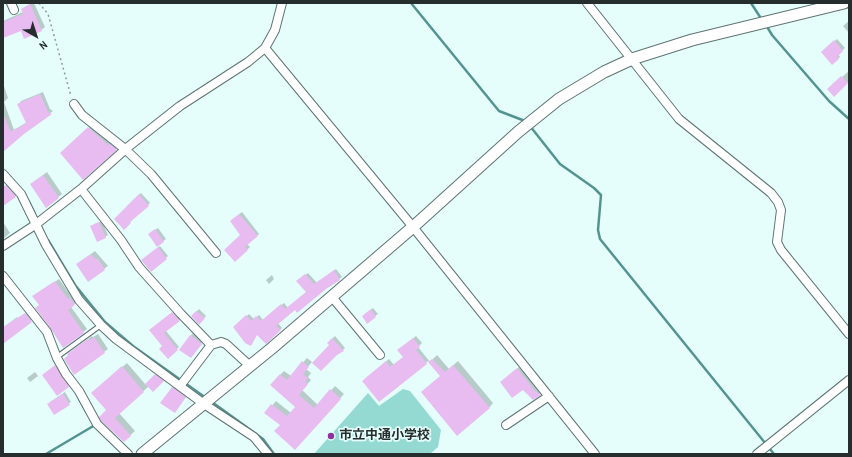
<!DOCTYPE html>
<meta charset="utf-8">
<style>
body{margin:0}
#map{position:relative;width:852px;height:457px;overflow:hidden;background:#e5fefc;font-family:"Archivo Narrow",sans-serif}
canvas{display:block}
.frame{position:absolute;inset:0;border:4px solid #252e2d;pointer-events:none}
.north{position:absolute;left:16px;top:16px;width:40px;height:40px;-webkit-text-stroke:3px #e5fefc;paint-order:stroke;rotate:141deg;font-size:11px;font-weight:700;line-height:16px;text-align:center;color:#252e2d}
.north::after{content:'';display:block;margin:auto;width:14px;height:18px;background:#252e2d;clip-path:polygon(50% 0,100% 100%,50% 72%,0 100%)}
</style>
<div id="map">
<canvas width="852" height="457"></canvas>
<div class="frame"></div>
<div class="north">N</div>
</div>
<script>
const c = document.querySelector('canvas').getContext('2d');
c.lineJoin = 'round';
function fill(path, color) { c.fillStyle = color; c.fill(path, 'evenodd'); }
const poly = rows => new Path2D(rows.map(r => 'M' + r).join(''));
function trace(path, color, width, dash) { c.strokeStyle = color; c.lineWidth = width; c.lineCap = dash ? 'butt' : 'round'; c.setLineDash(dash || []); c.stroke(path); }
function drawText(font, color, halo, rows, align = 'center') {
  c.font = font + ' "Archivo Narrow","Noto Sans JP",sans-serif'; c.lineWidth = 3.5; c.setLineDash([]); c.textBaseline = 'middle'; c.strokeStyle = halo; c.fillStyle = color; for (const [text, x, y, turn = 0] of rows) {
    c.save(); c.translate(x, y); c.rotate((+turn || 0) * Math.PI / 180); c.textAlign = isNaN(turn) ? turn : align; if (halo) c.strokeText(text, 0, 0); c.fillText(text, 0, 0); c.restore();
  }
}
fill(poly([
 [403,389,410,391,441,430,438,447,430,454,314,454,368,393,379,406]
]), '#95d9d3');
fill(poly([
 [31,3,34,3,45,27,41,30,21,29,3,37,3,21,23,12,22,9],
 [849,21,849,33,843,26],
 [837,39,845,48,838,54,840,57,832,64,822,52],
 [849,71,849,81,834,95,828,89],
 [3,83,8,98,4,102,14,130,27,122,19,104,21,101,43,92,50,109,53,111,3,149],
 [92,125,119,146,83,179,62,153],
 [47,172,62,194,47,206,35,181],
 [9,183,18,194,3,206,3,188],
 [141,193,150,203,124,228,128,207,127,206],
 [242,212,259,234,247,244,250,247,235,261,241,235,233,219],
 [102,221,108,235,98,241,94,224],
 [3,222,10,233,3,239],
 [158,228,166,239,158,245,152,232],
 [160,246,168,256,151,270,145,258],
 [95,251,108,266,88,280,81,261],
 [336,269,342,277,295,309,278,323,282,328,266,343,257,334,234,328,249,314,254,319,259,315,263,320,284,303,288,308,307,292,300,279,308,273,317,283],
 [272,275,274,279,269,284,266,280],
 [59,279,72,297,74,295,78,301,71,307,87,329,63,347,34,296],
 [373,308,378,314,367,322,365,314],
 [199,309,206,316,199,323,192,316],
 [175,311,181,318,166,331,179,347,168,357,153,328],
 [28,312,33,319,5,341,3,338,3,328,17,317,18,319],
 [193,333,203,341,193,355,180,349],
 [98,334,108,349,74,374,72,351,92,336,93,337],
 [335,336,345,348,343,350,328,343],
 [416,336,422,343,418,347,430,362,437,355,449,369,458,361,493,403,489,408,441,376,428,361,426,363,366,378,389,359,394,365,404,357,401,348],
 [307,358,312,362,306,369,311,373,308,377,311,380,302,390,318,405,335,386,344,394,299,444,281,425,266,413,276,401,291,413,297,407,280,375,284,371,291,376],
 [59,363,72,383,68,386,43,375],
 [127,363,146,385,157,373,165,379,153,391,149,386,119,413,135,431,124,441,97,389],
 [519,367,542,392,533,399,523,388,503,381],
 [35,372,38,376,30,382,27,378],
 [176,384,188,394,175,412,172,388],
 [65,392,71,402,54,414,50,402]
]), '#0003');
trace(poly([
 [411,3,499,111,525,121],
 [751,3,762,20],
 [766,25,772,35,829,101,849,119],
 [530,126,560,164,594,188,601,195,598,230,600,239,774,454],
 [29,202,35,214],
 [48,240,75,285,105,322,133,346,206,398],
 [79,399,87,413],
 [212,402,263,439,274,454],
 [46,454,95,425]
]), '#549490', 2.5);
fill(poly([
 [30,4,42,31,24,39,21,31,3,38,3,22,23,14,21,9],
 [834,40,843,51,837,57,839,59,832,65,821,52],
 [841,76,848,83,834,97,827,89],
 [40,94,48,112,52,114,24,134,3,152,3,114,11,132,16,128,17,129,26,123,17,104],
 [88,127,108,145,110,144,117,150,83,180,60,153],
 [43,175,59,198,46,208,30,184],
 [6,185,16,197,3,206,3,187],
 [139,194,149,206,130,222,131,223,124,230,114,219],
 [239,214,258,236,245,247,248,250,235,262,224,250,240,235,230,221],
 [99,222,106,238,97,242,90,226],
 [155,229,164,242,157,247,148,234],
 [158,247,167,259,151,272,141,260],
 [91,254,95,259,98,259,105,270,88,282,76,264],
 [334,270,340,280,326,289,297,313,295,310,276,326,281,330,266,344,257,335,251,346,245,343,233,327,246,315,251,321,256,316,261,321,281,304,285,309,306,292,296,281,305,274,314,284],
 [55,281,68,299,70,298,75,305,68,310,84,333,63,348,51,329,35,308,39,305,32,296],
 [371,309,376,317,367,324,362,316],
 [196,311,205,318,199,325,191,316],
 [172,312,180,321,164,333,178,350,168,359,159,349,162,346,149,330],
 [25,313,32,322,3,344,3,327],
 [190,335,202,344,191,358,179,350],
 [94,337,105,353,74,375,64,359,68,355,67,354,88,339,90,340],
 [332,338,344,351,337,355,321,371,312,363,329,345,327,343],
 [413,338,420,347,416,350,427,364,379,402,362,381,386,361,390,367,403,357,397,350],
 [432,359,445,372,453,365,490,408,457,436,421,392,440,376,428,362],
 [302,361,309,367,303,374,308,378,305,382,308,384,299,395,314,408,330,389,341,399,295,450,274,431,280,425,264,413,271,404,287,416,295,407,270,385,280,374,287,380],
 [55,365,69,387,57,396,42,375],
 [122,366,144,392,115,418,131,436,124,442,101,421,99,417,106,410,91,393],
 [517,368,535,391,541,395,533,400,523,390,512,398,500,382],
 [155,374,164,381,153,392,145,384],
 [172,387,186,397,175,413,160,403],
 [63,394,70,405,54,415,47,404]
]), '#e8bcf0');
const lane = poly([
 [57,357,101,325]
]);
const street = poly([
 [11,3,14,10],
 [587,3,679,119,771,193,778,202,781,210,777,242,781,250,849,334],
 [265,48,275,30,282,3],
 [74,104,82,115,125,149,151,174,216,253],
 [3,174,21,194,46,245,79,300,101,325,116,339,204,404,254,437,268,454],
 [81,189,121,240,139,267,181,314,211,345,221,342,226,344,250,366],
 [3,246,35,225,81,189,128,147,180,106,248,62,265,48,413,227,595,454],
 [3,276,47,332,57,358,66,374,79,391,97,424,128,454],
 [332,297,380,355],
 [180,386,211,345],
 [506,425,549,396],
 [757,454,849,380]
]);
const secondary = poly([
 [142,454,272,348,413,227,518,132,559,99,604,72,632,59,692,40,844,3]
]);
trace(lane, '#5e7472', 6);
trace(street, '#5e7472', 10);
trace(secondary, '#5e7472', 13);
trace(poly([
 [39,3,48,14,71,96]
]), '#8d9e9d', 1.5, [2, 3]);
trace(lane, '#fff', 4);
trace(street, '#fff', 8);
trace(secondary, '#fff', 11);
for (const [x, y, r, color] of [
 [331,436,4,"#8f349f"]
]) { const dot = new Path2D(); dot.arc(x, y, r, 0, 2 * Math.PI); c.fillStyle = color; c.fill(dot); trace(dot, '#e5fefc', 1.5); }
drawText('bold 13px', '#252e2d', '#e5fefc', [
 ["市立中通小学校",339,436]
], 'left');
</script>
